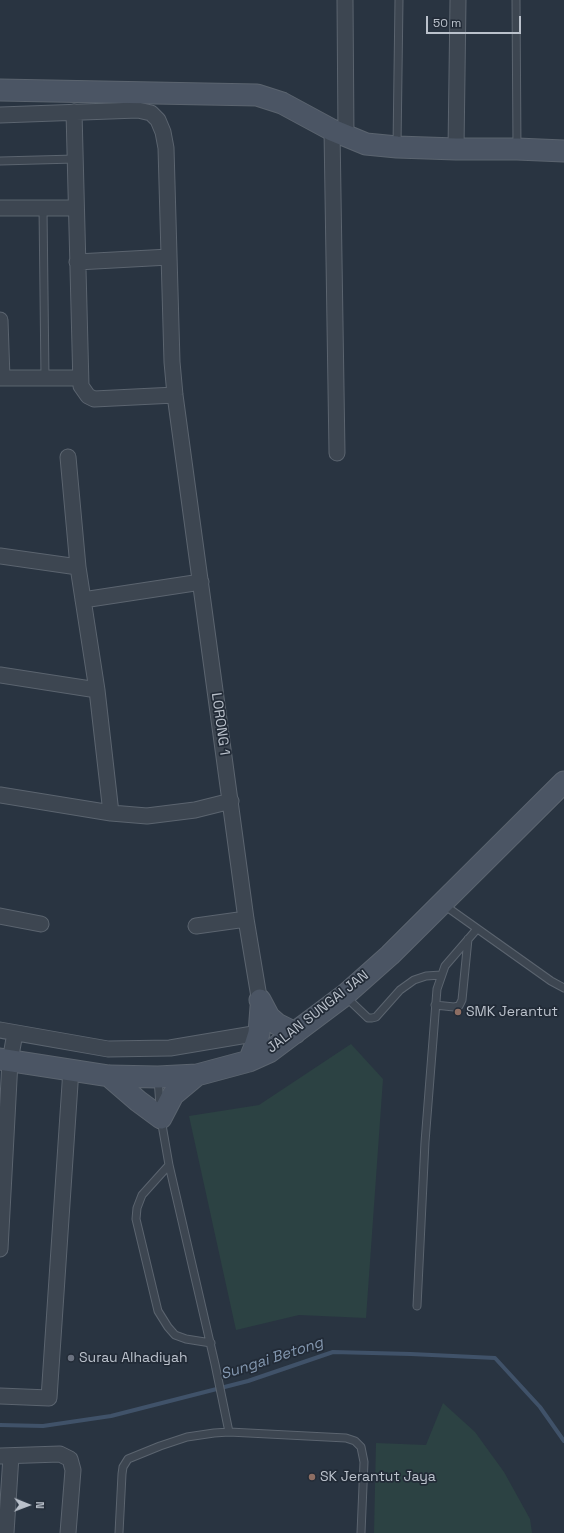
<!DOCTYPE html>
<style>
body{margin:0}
#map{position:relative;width:564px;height:1533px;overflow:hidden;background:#293441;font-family:"Space Grotesk",sans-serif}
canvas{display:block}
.north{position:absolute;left:8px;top:1485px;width:40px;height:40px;-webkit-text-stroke:3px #222b37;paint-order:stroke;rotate:91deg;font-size:11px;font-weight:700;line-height:16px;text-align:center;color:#bac1cb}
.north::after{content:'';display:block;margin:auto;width:14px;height:18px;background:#bac1cb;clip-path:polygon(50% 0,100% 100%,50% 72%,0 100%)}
.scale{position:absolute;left:426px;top:16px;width:95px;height:18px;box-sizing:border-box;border:2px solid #bac1cb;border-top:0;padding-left:5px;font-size:12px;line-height:14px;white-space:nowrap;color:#bac1cb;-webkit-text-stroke:3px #222b37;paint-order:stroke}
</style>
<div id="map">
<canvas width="564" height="1533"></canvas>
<div class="north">N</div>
<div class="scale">50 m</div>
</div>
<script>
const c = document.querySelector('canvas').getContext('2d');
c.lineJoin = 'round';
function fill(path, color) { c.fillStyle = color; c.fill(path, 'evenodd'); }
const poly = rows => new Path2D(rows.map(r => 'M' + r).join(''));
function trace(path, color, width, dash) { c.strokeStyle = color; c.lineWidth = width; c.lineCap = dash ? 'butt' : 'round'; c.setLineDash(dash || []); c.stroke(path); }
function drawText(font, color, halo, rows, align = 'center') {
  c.font = font + ' "Space Grotesk",sans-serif'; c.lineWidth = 3.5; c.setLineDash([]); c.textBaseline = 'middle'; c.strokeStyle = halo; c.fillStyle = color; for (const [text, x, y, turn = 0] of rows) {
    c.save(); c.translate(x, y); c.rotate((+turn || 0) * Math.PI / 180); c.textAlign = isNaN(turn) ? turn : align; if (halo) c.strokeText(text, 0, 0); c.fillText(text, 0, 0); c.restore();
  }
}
fill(poly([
 [351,1044,383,1079,366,1318,299,1315,236,1330,189,1116,259,1105],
 [443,1403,475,1432,504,1472,530,1519,532,1533,374,1533,376,1443,426,1445]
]), '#2c4243');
trace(poly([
 [0,1425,43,1426,111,1416,248,1381,333,1352,411,1354,495,1358,540,1407,564,1441]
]), '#405269', 4);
const lane = poly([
 [516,0,517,148],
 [397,146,399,0],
 [0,161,75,159],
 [43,208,45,378],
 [444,905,551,981,564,988],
 [346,997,368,1018,372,1018,376,1017,400,990,414,980,426,976,441,975],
 [435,1005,454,1007,459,1006,462,1000,468,939],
 [158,1079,160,1106],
 [161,1119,169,1165,215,1364,229,1432],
 [169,1165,142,1195,137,1208,136,1219,158,1311,168,1327,175,1335,186,1339,211,1343],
 [417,1306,425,1142,437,989,445,966,477,929],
 [119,1533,122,1474,123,1467,128,1459,160,1446,187,1437,214,1433,229,1432,346,1438,355,1441,361,1447,364,1462,361,1533]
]);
const street = poly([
 [345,0,346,136],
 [74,112,81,386,88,396,94,399,175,395],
 [0,115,138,110,151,113,158,120,163,132,166,148,172,362,175,395,246,919,261,1009],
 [332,130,337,453],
 [456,149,458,0],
 [0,208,76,208],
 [77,262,169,257],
 [0,320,2,378],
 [0,378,80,378],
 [68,457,78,567,97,690,111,813],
 [0,556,78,567],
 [83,600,201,582],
 [0,675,97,690],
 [0,795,111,813,147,816,195,810,231,801],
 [0,916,41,924],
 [196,926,246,919],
 [0,1030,108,1049,170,1048,259,1033],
 [0,1249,10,1061,15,1033],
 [0,1396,49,1398,71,1069],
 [0,1456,60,1454,70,1459,73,1470,68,1533],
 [6,1533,11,1456]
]);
const secondary = poly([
 [0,90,257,95,282,103,332,130,366,144,397,147,456,149,517,149,564,151],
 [260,1000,269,1017,277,1024,295,1033],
 [0,1059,109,1076,158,1077,197,1075,249,1061,269,1052,345,995,390,955,564,782],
 [249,1061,255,1046,259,1033,261,1007],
 [109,1076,138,1101,161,1118,173,1095,197,1075]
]);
trace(lane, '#5b646f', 9);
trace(street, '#5b646f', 17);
trace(secondary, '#5b646f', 23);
trace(lane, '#3d4651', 7);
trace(street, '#3d4651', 15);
trace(secondary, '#4b5564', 21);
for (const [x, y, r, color] of [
 [458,1012,4,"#8d6e63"],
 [71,1358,4,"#6b7280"],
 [312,1477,4,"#8d6e63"]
]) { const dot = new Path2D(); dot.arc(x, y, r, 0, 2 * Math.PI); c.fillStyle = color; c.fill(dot); trace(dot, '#222b37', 1.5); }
drawText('14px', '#bac1cb', '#222b37', [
 ["LORONG 1",220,724,82],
 ["JALAN SUNGAI JAN",318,1012,-38]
]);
drawText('14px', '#bac1cb', '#222b37', [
 ["SMK Jerantut",466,1012],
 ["Surau Alhadiyah",79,1358],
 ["SK Jerantut Jaya",320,1477]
], 'left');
drawText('italic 15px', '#8498b0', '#222b37', [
 ["Sungai Betong",272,1359,-18]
]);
</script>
